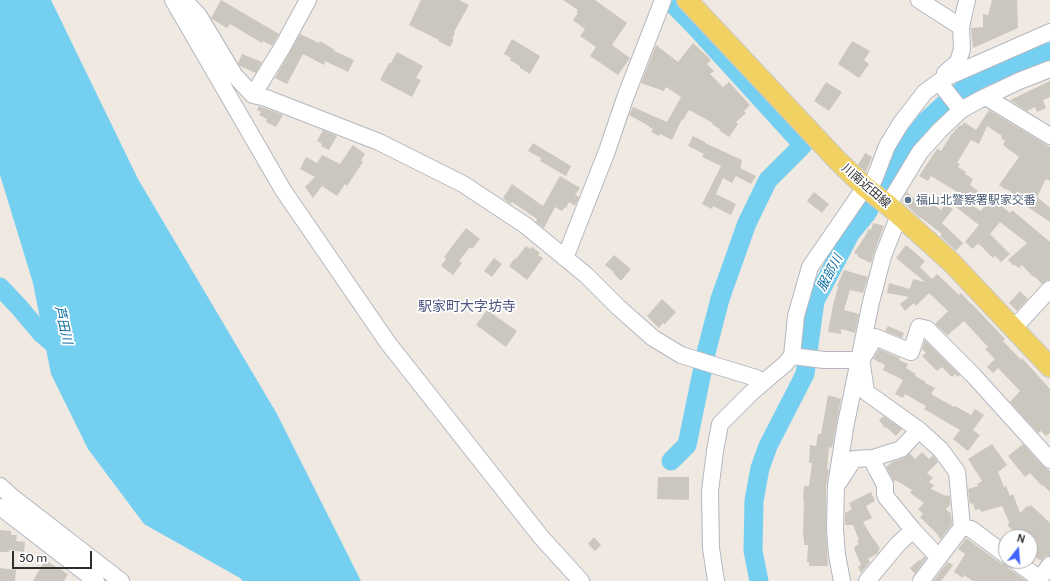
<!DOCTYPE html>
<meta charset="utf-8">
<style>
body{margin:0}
#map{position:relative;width:1050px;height:581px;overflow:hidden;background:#efe9e1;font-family:Cabin,sans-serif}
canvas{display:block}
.north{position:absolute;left:998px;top:529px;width:40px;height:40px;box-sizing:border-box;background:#fff;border:1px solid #ababab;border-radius:50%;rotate:17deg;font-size:11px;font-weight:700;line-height:16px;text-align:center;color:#2e2e2e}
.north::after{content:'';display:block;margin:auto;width:14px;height:18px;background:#4264fb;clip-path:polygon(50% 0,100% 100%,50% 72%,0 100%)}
.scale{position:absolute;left:12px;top:551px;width:80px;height:18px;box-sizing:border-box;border:2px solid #2e2e2e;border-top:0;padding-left:5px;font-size:12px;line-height:14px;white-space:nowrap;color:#2e2e2e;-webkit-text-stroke:3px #fff;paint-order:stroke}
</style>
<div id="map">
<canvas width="1050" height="581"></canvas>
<div class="north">N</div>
<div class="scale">50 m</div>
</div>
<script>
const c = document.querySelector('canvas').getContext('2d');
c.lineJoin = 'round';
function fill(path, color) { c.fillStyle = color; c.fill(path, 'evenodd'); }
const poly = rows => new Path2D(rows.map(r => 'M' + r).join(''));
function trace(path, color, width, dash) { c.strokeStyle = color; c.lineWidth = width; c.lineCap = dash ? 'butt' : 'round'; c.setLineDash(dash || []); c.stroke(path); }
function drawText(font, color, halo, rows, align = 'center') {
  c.font = font + ' Cabin,"Noto Sans JP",sans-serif'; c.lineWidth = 3.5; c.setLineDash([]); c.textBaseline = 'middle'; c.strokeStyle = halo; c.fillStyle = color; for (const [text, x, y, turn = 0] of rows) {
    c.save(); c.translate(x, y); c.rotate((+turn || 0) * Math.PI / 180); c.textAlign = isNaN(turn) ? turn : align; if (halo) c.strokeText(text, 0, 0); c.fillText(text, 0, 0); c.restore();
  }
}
fill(poly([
 [0,0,51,0,138,179,277,414,361,581,243,581,240,578,144,524,88,449,51,374,33,283,0,175]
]), '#75cff0');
trace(poly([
 [669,0,701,33,803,145,768,180,747,223,720,299,706,353,687,445,671,461],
 [0,287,19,307,40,332,63,352],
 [759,581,753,551,754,501,760,468,768,446,805,374,815,301,850,234,867,213,887,175,912,139,926,121,951,98,979,79,1022,62,1050,52]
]), '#75cff0', 19);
fill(poly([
 [221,0,279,34,272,46,263,41,262,43,230,24,227,28,212,19,211,18],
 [421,0,459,0,469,5,454,32,455,33,452,39,454,39,450,47,438,41,439,40,409,25],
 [563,0,595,0,627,23,612,45,630,58,618,75,590,56,596,47,580,36,585,29,573,20,578,13,576,12,578,10],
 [992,0,1017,0,1018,28,973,48,971,28,983,27,983,14,988,15],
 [300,34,319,43,320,41,335,50,334,51,354,60,348,72,325,61,324,65,303,54,287,84,275,78],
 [512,39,540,56,530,74,520,68,520,66,510,60,511,58,504,54],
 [852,41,870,51,864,60,869,64,859,78,838,64],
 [693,43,711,60,707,64,714,71,710,74,723,87,729,82,750,105,744,111,746,113,736,122,738,124,729,137,719,130,720,129,712,124,713,123,689,110,683,120,682,119,672,140,660,134,659,136,651,132,653,129,649,127,649,126,629,115,633,107,667,122,681,97,666,87,664,91,641,83,656,45,678,62],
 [397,52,423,66,416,78,421,80,412,97,380,80,389,63,391,63],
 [242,54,262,62,256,73,240,66,238,63],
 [1050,81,1050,97,1043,100,1046,108,1037,112,1035,107,1027,111,1010,100],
 [826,82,842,92,829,111,814,101],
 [259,106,283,115,276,127,266,122,267,119,259,115,261,112,257,110],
 [989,110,1050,147,1050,181,1046,179,1037,197,1050,208,1050,222,1019,201,1020,199,1007,189,1006,190,999,185,1019,157,1003,145,1005,141,1001,138,1002,136,987,126,979,144,971,140,957,163,960,164,958,167,966,172,965,174,973,179,970,185,978,191,970,204,981,211,989,199,992,202,994,200,1010,213,1012,210,1050,242,1050,280,1047,280,1042,284,1034,276,1033,277,1022,265,1019,268,1015,265,1014,266,1008,260,1027,243,1000,222,990,234,1010,254,1001,262,995,256,993,258,979,244,978,245,977,244,973,249,965,242,979,225,952,204,959,193,931,176,928,181,919,176,937,149,941,151,951,135,960,125,962,126,964,122,976,130],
 [323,130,337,136,329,150,321,146,322,144,317,141],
 [693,136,705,142,705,143,742,160,741,163,742,163,740,168,756,176,751,184,736,176,732,183,723,178,716,194,736,204,731,215,713,206,712,209,702,204,721,166,702,157,704,154,688,146],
 [533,143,571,166,566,176,540,161,541,158,528,151],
 [353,145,365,154,361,160,363,162,347,186,345,184,337,196,322,186,313,198,305,187,315,177,300,169,306,157,317,163,322,155,340,164],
 [865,153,872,157,866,172,858,165],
 [560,176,580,188,575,195,579,197,575,206,569,202,566,208,565,207,562,211,555,207,544,228,536,222,537,219,512,202,510,204,503,198,512,184,543,206],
 [814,192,829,204,822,213,807,201],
 [907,192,918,202,923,196,941,210,945,204,953,209,942,223,963,243,956,251,940,236,942,234,920,217,920,218,902,201],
 [873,223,884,226,874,253,871,263,858,257,858,255,854,253,867,233,868,229,871,230],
 [466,228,480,239,472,249,470,247,459,261,462,263,453,275,441,266,446,259,444,257],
 [906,245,925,261,920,267,932,279,937,274,959,295,961,293,971,304,971,303,1005,339,1003,341,1021,360,1022,358,1050,389,1050,433,1046,436,1041,431,1038,433,1010,402,1020,391,998,368,993,373,987,367,995,359,985,349,988,347,964,321,948,335,948,336,935,324,948,311,929,293,916,306,914,303,905,311,900,304,909,297,887,293,889,283,910,289,913,279,925,282,896,258],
 [526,246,530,249,532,247,540,253,538,255,543,258,527,280,509,266,515,258,516,259],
 [614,255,631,269,621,281,613,273,614,272,605,265],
 [494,258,502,264,492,277,484,271],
 [844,270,868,277,863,293,850,290,844,310,859,314,855,333,841,329,841,334,828,332,833,305,838,287,837,286],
 [1020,291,1028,299,1017,311,1009,303],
 [662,299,676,312,665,324,663,323,659,328,647,316],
 [487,310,517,331,506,347,476,325],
 [888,326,904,333,902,338,885,331],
 [925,340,960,375,958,377,955,374,952,377,942,367,937,371,922,356,926,353,922,349],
 [879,349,900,358,899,360,908,364,906,368,916,374,915,376,926,382,925,383,935,388,931,394,954,407,955,406,971,415,975,409,984,415,973,430,980,435,968,451,953,439,960,430,924,409,926,406,905,394,903,398,895,394,903,380,883,370,885,365,873,359],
 [828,395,841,399,832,448,829,447,827,469,829,470,826,486,826,529,828,566,809,566,809,562,807,562,808,545,804,545,804,537,803,537,804,499,803,499,804,486,809,486,812,463,809,463,810,445,816,446,818,434,821,434],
 [884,416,902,429,896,436,886,427,885,428,879,420],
 [992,444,1007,465,998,472,1004,487,1006,486,1010,496,1013,494,1020,513,1027,506,1029,507,1031,505,1050,523,1050,556,1046,556,1041,561,1030,553,1030,537,1021,537,1008,526,1009,522,1002,506,981,512,980,509,975,510,973,503,970,504,968,489,978,486,977,484,982,481,968,459],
 [1023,444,1043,466,1050,471,1050,492,1043,485,1042,486,1030,473,1025,477,1008,456],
 [922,452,929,459,933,455,938,462,927,473,933,478,929,482,934,485,931,489,946,496,948,495,950,497,950,505,946,509,951,514,952,524,941,539,938,537,939,536,920,517,923,514,918,509,924,503,910,493,912,490,895,480,894,482,886,467,892,462,904,458,910,453,915,459],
 [658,477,689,477,689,500,657,499],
 [871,492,875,501,866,506,872,518,863,522,873,539,874,539,880,549,878,551,879,552,878,553,868,559,870,562,861,573,858,567,861,565,854,549,855,548,854,547,859,544,857,541,859,540,853,525,845,525,845,513,852,509,849,503],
 [0,530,11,531,11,535,17,535,16,541,25,542,24,552,9,550,9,552,0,552],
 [594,537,601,545,595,551,588,544],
 [966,538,1000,563,1006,564,1009,569,1027,581,973,581,964,575,963,578,954,572,965,554,958,549],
 [925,556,926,558,915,574,910,568,919,560,920,561],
 [45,560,68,574,64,581,33,581],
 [948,562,953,565,946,575,941,581,933,581],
 [0,568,16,570,15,581,0,581]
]), '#cbc7bf');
const minor = poly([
 [173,0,283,190,388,343,541,537,581,581],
 [184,0,199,16,235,76,253,95,266,98,379,142,463,184,525,225,586,275,618,307,653,338,681,355,756,378,763,382],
 [919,0,961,27],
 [945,75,945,73,958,62,962,49,961,27,967,0],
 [939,82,961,110],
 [253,95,283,46,308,0],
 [986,97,1050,136],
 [888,205,920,152,940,130,961,110,979,100,1019,81,1050,69],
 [565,258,607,151,625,98,663,0],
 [1014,328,1050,289],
 [792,356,824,360,859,360,862,359,875,337,911,352,919,327,927,329,973,375,1050,460],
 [862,365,866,392,919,430,941,450,957,472,962,527,971,529,1006,555],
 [873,458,875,466,885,485,885,494,886,497,913,530,939,558],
 [839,482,854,459,873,458,901,449,919,430],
 [0,486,11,496,121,581],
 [0,507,96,581],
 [1015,561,1040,579],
 [716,581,711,548,710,491,715,451,720,424,751,393,785,364,792,356,796,316,810,267,865,187,874,180,887,146,901,123,925,92,943,79,1050,32],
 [842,581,837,555,835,529,836,486,845,428,871,302,883,256,896,223,903,218],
 [867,581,898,544,913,530],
 [921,581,962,527],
 [1038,581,1050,565]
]);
const major = poly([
 [687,0,838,161,865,187,888,205,951,262,1050,367]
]);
trace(minor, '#b4b7c1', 18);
trace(major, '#c9c9c9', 22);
trace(minor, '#fff', 16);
trace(major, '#f2d163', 20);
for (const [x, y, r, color] of [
 [908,200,4,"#5c6f8a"]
]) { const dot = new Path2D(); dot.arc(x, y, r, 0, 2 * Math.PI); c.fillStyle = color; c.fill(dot); trace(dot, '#fff', 1.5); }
drawText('12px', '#2e2e2e', '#fff', [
 ["川南近田線",866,186,41]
]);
drawText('12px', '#4e5e75', '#fff', [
 ["福山北警察署駅家交番",916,200]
], 'left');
drawText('italic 13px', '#0d6fa3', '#fff', [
 ["服部川",830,273,-62],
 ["芦田川",63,325,77]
]);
drawText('14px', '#4d5680', '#fff', [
 ["駅家町大字坊寺",467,307]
]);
</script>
